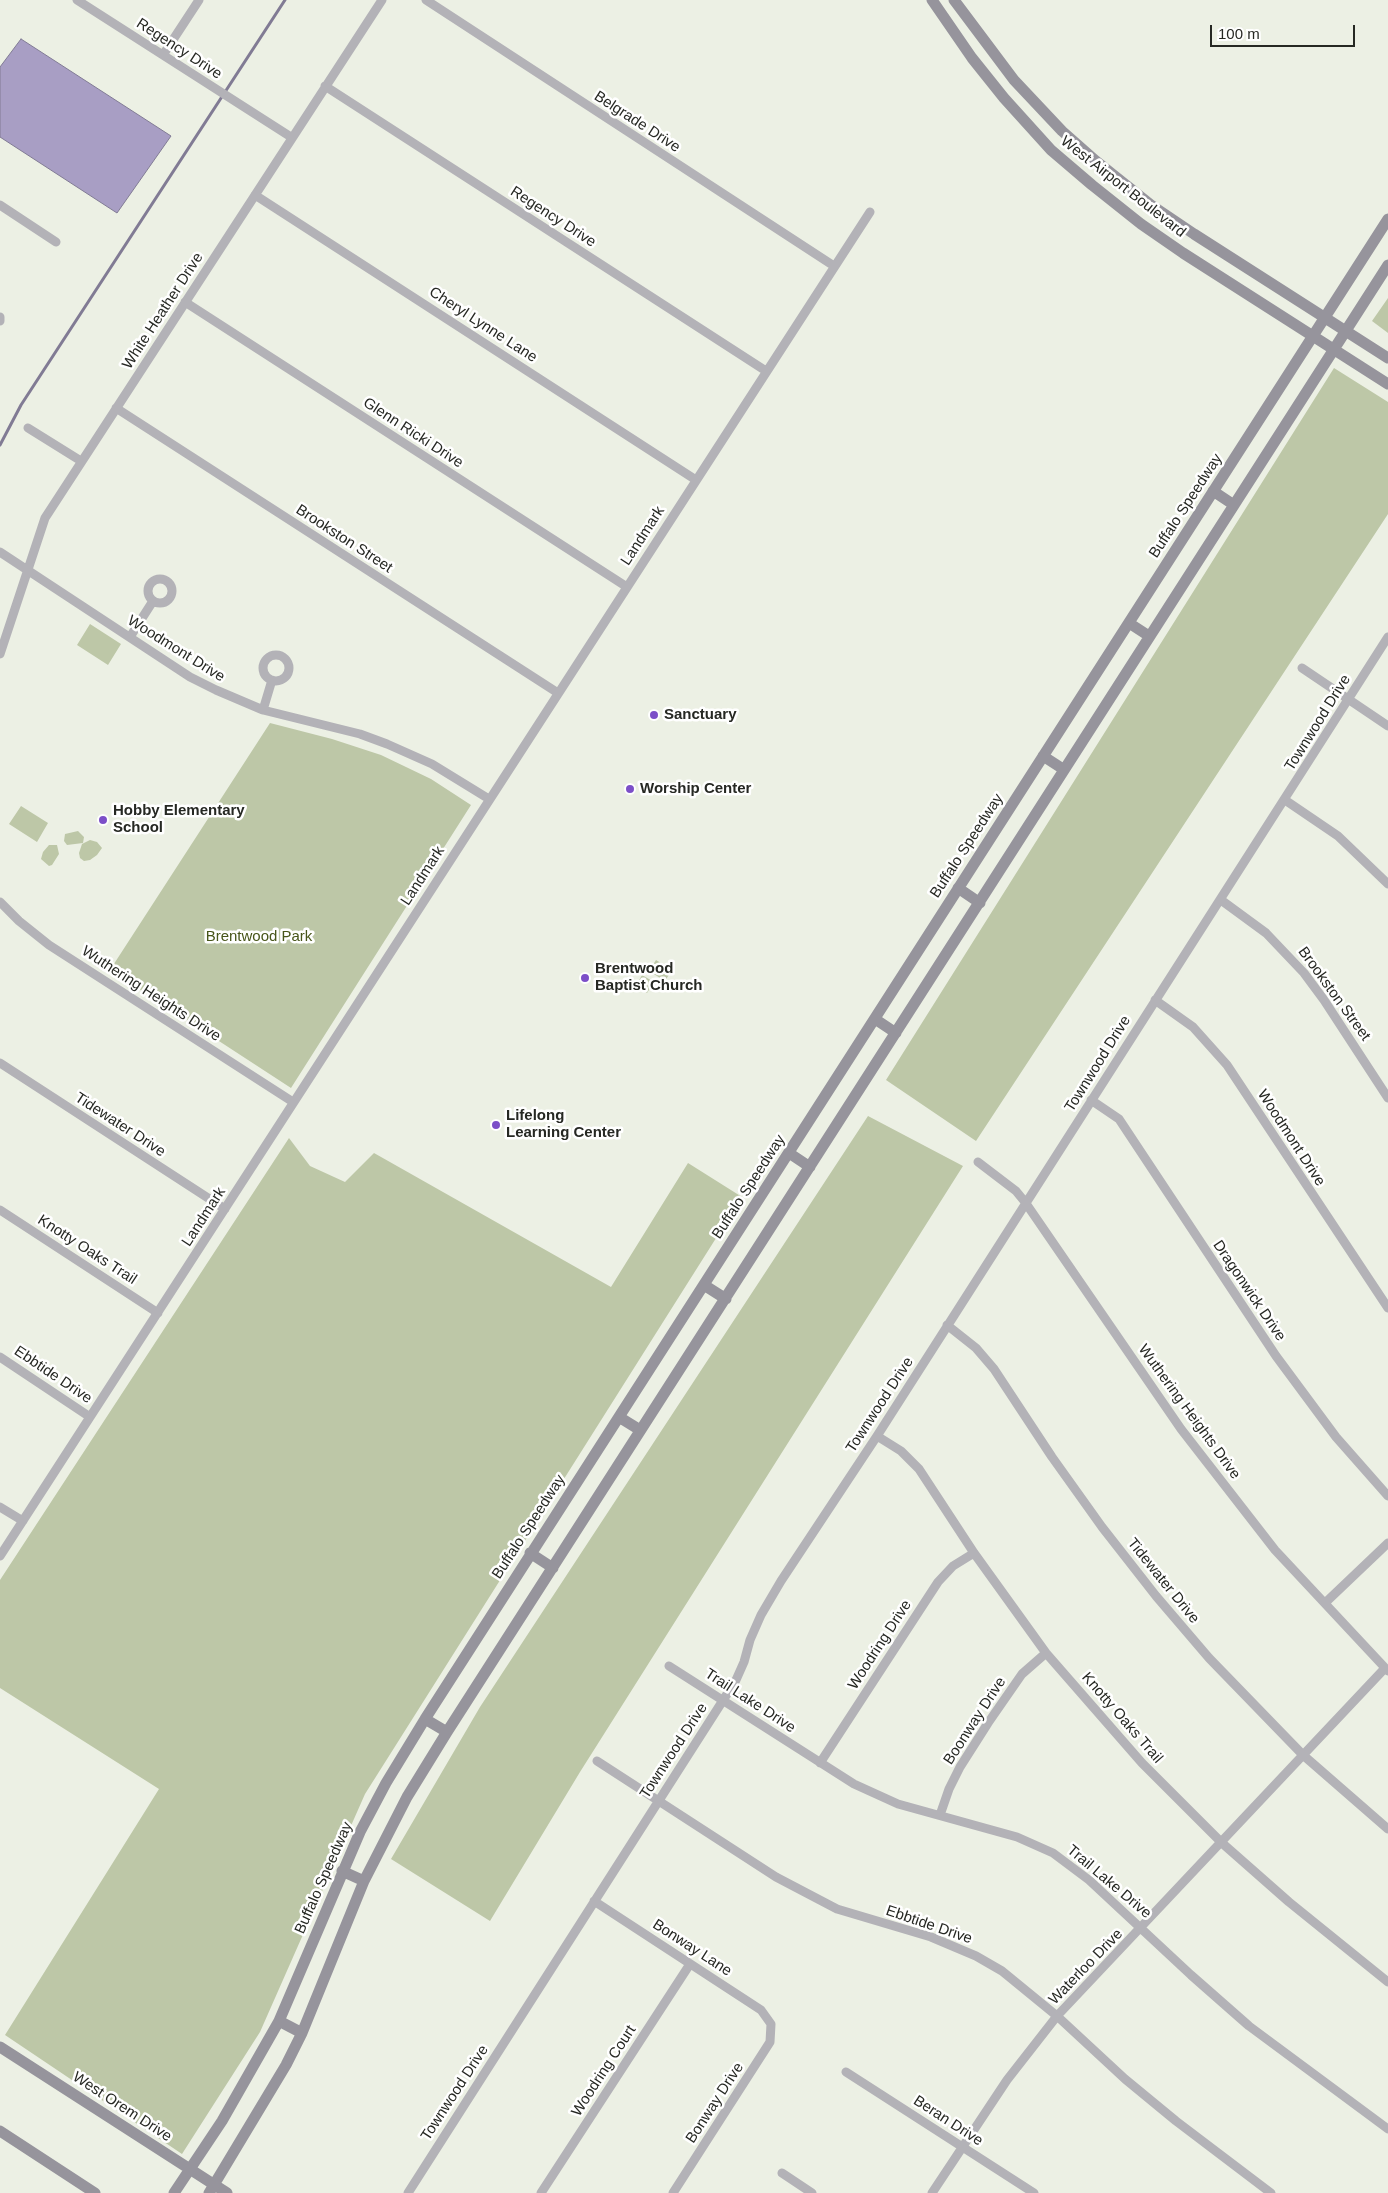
<!DOCTYPE html>
<style>
body{margin:0}
#map{position:relative;width:1388px;height:2193px;overflow:hidden;background:#ecf0e4;font-family:Helvetica,sans-serif}
canvas{display:block}
.scale{position:absolute;left:1210px;top:25px;width:145px;height:22px;box-sizing:border-box;border:2px solid #262823;border-top:0;padding-left:6px;font-size:15px;line-height:18px;white-space:nowrap;color:#262823;-webkit-text-stroke:4px #fff;paint-order:stroke}
</style>
<div id="map">
<canvas width="1388" height="2193"></canvas>
<div class="scale">100 m</div>
</div>
<script>
const c = document.querySelector('canvas').getContext('2d');
c.lineJoin = 'round';
function fill(path, color) { c.fillStyle = color; c.fill(path, 'evenodd'); }
const poly = rows => new Path2D(rows.map(r => 'M' + r).join(''));
function trace(path, color, width, dash) { c.strokeStyle = color; c.lineWidth = width; c.lineCap = dash ? 'butt' : 'round'; c.setLineDash(dash || []); c.stroke(path); }
function drawText(font, color, halo, rows, align = 'center') {
  c.font = font + ' Helvetica,sans-serif'; c.lineWidth = 5; c.setLineDash([]); c.textBaseline = 'middle'; c.strokeStyle = halo; c.fillStyle = color; for (const [text, x, y, turn = 0] of rows) {
    c.save(); c.translate(x, y); c.rotate((+turn || 0) * Math.PI / 180); c.textAlign = isNaN(turn) ? turn : align; if (halo) c.strokeText(text, 0, 0); c.fillText(text, 0, 0); c.restore();
  }
}
fill(poly([
 [1388,298,1388,333,1372,321],
 [1334,368,1388,402,1388,514,976,1141,886,1080],
 [90,624,121,644,108,665,77,645],
 [270,723,332,739,381,755,431,779,471,805,291,1088,110,970],
 [21,806,48,823,37,842,9,824],
 [78,831,84,837,83,843,67,845,64,841,65,834],
 [90,840,97,842,102,848,97,855,90,860,84,861,80,858,79,853,82,844],
 [49,845,57,845,59,854,52,865,49,866,41,859,43,852],
 [656,960,672,970,665,981,649,971],
 [642,975,654,982,647,993,636,986],
 [868,1116,963,1166,580,1772,490,1921,391,1859,480,1707],
 [289,1138,310,1166,345,1182,374,1153,611,1287,688,1163,742,1197,365,1794,260,2032,182,2154,5,2035,159,1789,0,1688,0,1580]
]), '#bdc7a7');
const water = poly([
 [21,39,171,136,117,213,0,137,0,67,21,39]
]);
fill(water, '#a89ec4');
trace(water, '#817b94', 1);
trace(poly([
 [0,445,21,405,285,0]
]), '#817b94', 3);
trace(poly([
 [77,0,291,137],
 [426,0,834,266],
 [163,55,199,0],
 [325,86,766,371],
 [255,195,696,480],
 [0,205,56,242],
 [185,302,627,587],
 [0,317,0,321],
 [116,408,558,693],
 [28,428,81,461],
 [0,552,190,677,216,690,263,710,360,734,387,744,432,764,489,799],
 '148 591a12 12 0 1 1 24 0a12 12 0 1 1-24 0Z',
 [130,637,153,601],
 [0,654,45,518,382,0],
 '263 668a13 13 0 1 1 26 0a13 13 0 1 1-26 0Z',
 [1302,668,1388,726],
 [263,710,272,680],
 [1285,800,1338,836,1388,884],
 [1221,900,1266,933,1304,973,1324,1000,1388,1098],
 [0,902,19,921,49,945,293,1102],
 [1155,1000,1193,1027,1227,1065,1388,1308],
 [0,1063,225,1209],
 [1091,1100,1119,1119,1276,1356,1336,1437,1388,1496],
 [978,1162,1016,1191,1025,1202,1181,1429,1275,1550,1388,1671],
 [0,1210,158,1313],
 [947,1325,976,1348,994,1369,1052,1457,1102,1527,1156,1596,1209,1658,1303,1755,1388,1829],
 [0,1357,90,1417],
 [877,1436,901,1451,919,1469,974,1553,1046,1653,1142,1763,1222,1843,1289,1902,1388,1982],
 [0,1507,23,1521],
 [0,1556,870,212],
 [1325,1603,1388,1543],
 [669,1666,854,1784,898,1804,1017,1837,1053,1853,1089,1880,1191,1975,1249,2026,1388,2129],
 [597,1761,776,1877,837,1909,931,1937,976,1956,1002,1971,1057,2016,1125,2079,1176,2121,1271,2193],
 [820,1763,938,1582,953,1566,974,1553],
 [940,1815,949,1789,960,1767,988,1723,1022,1674,1046,1653],
 [594,1901,761,2010,771,2024,770,2042,673,2193],
 [846,2072,1034,2193],
 [782,2173,812,2193],
 [408,2193,736,1680,744,1662,750,1640,761,1615,781,1581,877,1436,1388,637],
 [541,2193,690,1964],
 [932,2193,1007,2080,1057,2016,1385,1668]
]), '#b3b2b7', 9);
trace(poly([
 [932,0,972,58,1004,98,1051,150,1092,185,1141,224,1183,253,1388,384],
 [954,0,1014,80,1062,131,1096,161,1151,205,1194,234,1388,358],
 [1213,491,1234,505],
 [1129,623,1149,636],
 [1043,756,1063,769],
 [958,888,980,903],
 [875,1019,896,1033],
 [789,1153,810,1167],
 [704,1285,726,1299],
 [619,1417,640,1430],
 [530,1553,553,1568],
 [425,1719,447,1732],
 [342,1871,364,1881],
 [279,2021,302,2033],
 [0,2047,227,2193],
 [0,2131,95,2193],
 [174,2193,222,2121,279,2021,360,1832,386,1783,425,1719,1388,219],
 [209,2193,286,2065,302,2033,364,1881,407,1797,447,1732,1388,265]
]), '#96949c', 11);
for (const [x, y, r, color] of [
 [654,715,5,"#7c4fc8"],
 [630,789,5,"#7c4fc8"],
 [103,820,5,"#7c4fc8"],
 [585,978,5,"#7c4fc8"],
 [496,1125,5,"#7c4fc8"]
]) { const dot = new Path2D(); dot.arc(x, y, r, 0, 2 * Math.PI); c.fillStyle = color; c.fill(dot); trace(dot, '#fff', 2); }
drawText('15px', '#262823', '#fff', [
 ["Regency Drive",179,49,33],
 ["Belgrade Drive",637,122,33],
 ["West Airport Boulevard",1123,187,38],
 ["Regency Drive",553,217,33],
 ["White Heather Drive",163,311,-57],
 ["Cheryl Lynne Lane",483,325,33],
 ["Glenn Ricki Drive",413,433,33],
 ["Buffalo Speedway",1186,506,-57],
 ["Landmark",643,536,-57],
 ["Brookston Street",344,539,33],
 ["Woodmont Drive",176,649,32],
 ["Townwood Drive",1318,723,-58],
 ["Buffalo Speedway",967,846,-57],
 ["Landmark",423,876,-57],
 ["Wuthering Heights Drive",151,994,33],
 ["Brookston Street",1334,994,54],
 ["Townwood Drive",1098,1064,-58],
 ["Tidewater Drive",120,1125,33],
 ["Woodmont Drive",1291,1138,57],
 ["Buffalo Speedway",749,1187,-57],
 ["Landmark",204,1217,-57],
 ["Knotty Oaks Trail",87,1250,33],
 ["Dragonwick Drive",1249,1291,56],
 ["Ebbtide Drive",53,1375,34],
 ["Townwood Drive",880,1405,-57],
 ["Wuthering Heights Drive",1189,1412,54],
 ["Buffalo Speedway",529,1527,-57],
 ["Tidewater Drive",1163,1581,51],
 ["Woodring Drive",880,1645,-57],
 ["Trail Lake Drive",750,1701,33],
 ["Knotty Oaks Trail",1122,1718,49],
 ["Boonway Drive",975,1721,-57],
 ["Townwood Drive",674,1751,-57],
 ["Buffalo Speedway",324,1878,-66],
 ["Trail Lake Drive",1109,1882,40],
 ["Ebbtide Drive",929,1925,19],
 ["Bonway Lane",692,1948,33],
 ["Waterloo Drive",1086,1967,-46],
 ["Woodring Court",604,2071,-57],
 ["Townwood Drive",455,2093,-57],
 ["Bonway Drive",715,2103,-57],
 ["West Orem Drive",122,2107,33],
 ["Beran Drive",948,2121,33]
]);
drawText('bold 15px', '#262823', '#fff', [
 ["Sanctuary",664,715],
 ["Worship Center",640,789],
 ["Hobby Elementary",113,811],
 ["School",113,828],
 ["Brentwood",595,969],
 ["Baptist Church",595,986],
 ["Lifelong",506,1116],
 ["Learning Center",506,1133]
], 'left');
drawText('15px', '#475519', '#fff', [
 ["Brentwood Park",259,937]
]);
</script>
